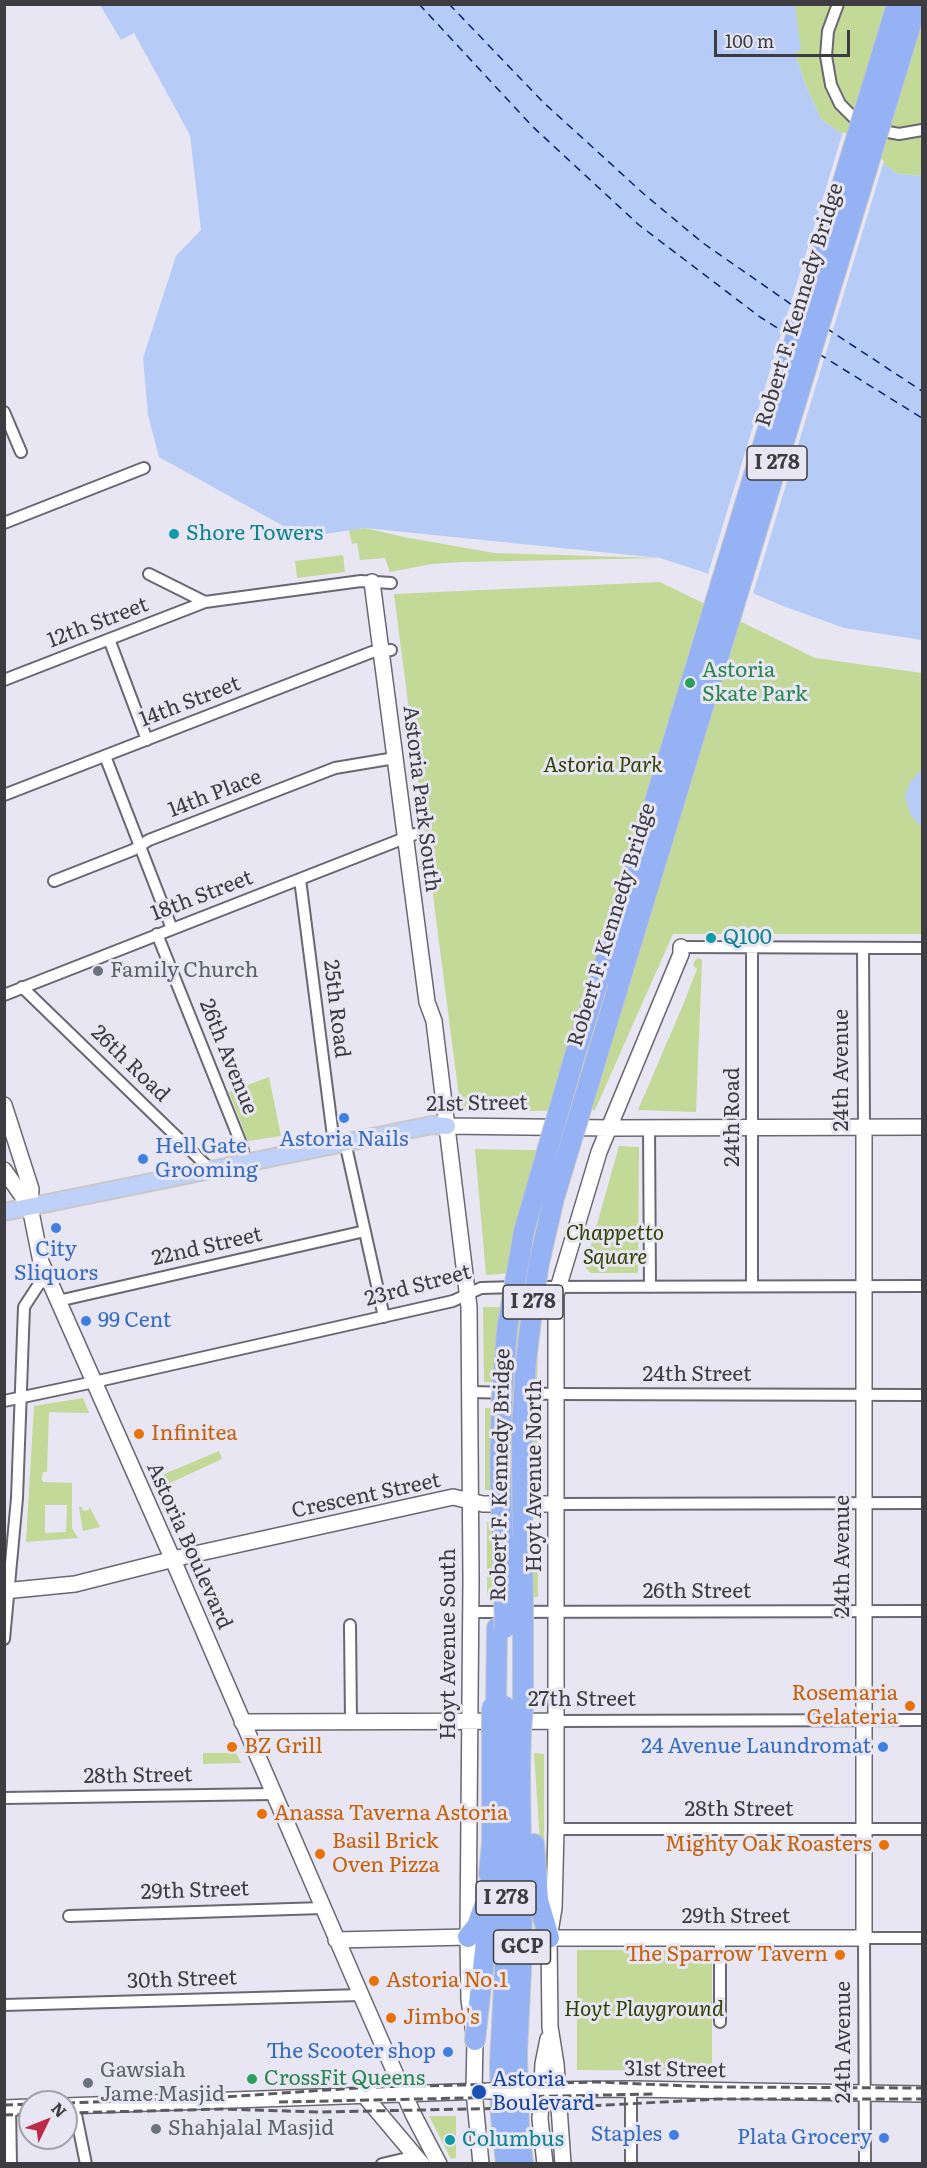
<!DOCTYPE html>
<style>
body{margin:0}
#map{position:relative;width:927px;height:2168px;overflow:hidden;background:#e7e6f2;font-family:Literata,serif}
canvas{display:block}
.frame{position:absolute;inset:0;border:6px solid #3c3c41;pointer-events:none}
.north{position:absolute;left:18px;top:2090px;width:60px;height:60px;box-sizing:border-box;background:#e7e6f2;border:2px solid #a3a2ab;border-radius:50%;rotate:47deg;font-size:16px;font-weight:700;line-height:24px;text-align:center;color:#3c3c41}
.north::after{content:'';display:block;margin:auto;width:21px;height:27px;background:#bb2a47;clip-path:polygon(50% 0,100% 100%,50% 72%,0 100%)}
.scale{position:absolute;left:714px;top:30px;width:136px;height:27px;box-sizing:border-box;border:3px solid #3c3c41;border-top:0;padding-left:8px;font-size:18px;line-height:21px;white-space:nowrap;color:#3c3c41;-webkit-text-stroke:4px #e7e6f2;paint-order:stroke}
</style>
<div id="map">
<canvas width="927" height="2168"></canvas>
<div class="frame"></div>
<div class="north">N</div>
<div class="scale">100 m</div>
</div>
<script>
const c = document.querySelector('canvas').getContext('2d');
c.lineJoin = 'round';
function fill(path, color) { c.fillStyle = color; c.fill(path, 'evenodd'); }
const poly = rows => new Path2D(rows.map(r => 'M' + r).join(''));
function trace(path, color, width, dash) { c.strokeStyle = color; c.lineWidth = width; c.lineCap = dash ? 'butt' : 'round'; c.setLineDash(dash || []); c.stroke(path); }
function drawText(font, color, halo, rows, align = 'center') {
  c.font = font + ' Literata,serif'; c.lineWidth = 6; c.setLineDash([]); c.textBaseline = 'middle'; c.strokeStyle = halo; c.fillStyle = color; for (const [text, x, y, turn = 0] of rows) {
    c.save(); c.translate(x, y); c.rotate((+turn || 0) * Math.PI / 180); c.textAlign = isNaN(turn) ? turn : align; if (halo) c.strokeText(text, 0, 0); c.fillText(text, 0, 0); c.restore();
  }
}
fill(poly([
 [795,5,922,5,922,176,898,174,821,119,806,86,795,53],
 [365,528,404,537,494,553,660,558,463,562,432,564,390,572,385,558,360,560,357,543,352,544,349,530],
 [343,555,345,572,297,578,295,561],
 [660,582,815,658,922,673,922,934,673,934,595,1110,461,1112,394,594],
 [700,958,702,960,696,1112,638,1110,683,1005,697,969,693,965,696,959],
 [269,1077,281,1136,248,1141,229,1092],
 [619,1146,639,1147,638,1273,591,1273,585,1267],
 [475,1149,575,1151,539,1271,486,1275],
 [483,1307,539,1307,537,1383,484,1382],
 [83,1398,89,1413,49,1412,47,1472,43,1472,42,1479,43,1482,72,1483,72,1528,78,1538,26,1542,34,1406],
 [45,1505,67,1505,66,1532,45,1533],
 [485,1408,537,1408,537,1491,485,1490],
 [219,1451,222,1459,159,1488,155,1478],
 [89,1506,100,1527,83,1531,79,1507,82,1507,83,1511,89,1510],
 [487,1522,538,1522,538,1597,487,1597],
 [203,1753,236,1753,241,1763,203,1764],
 [534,1753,544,1754,544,1857,541,1856],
 [577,1950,712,1950,712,2071,577,2070],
 [429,2116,456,2116,456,2158,451,2159]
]), '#c2d998');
fill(poly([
 [100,5,795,5,801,50,795,53,806,86,821,119,898,174,922,176,922,640,844,628,783,606,703,572,660,558,365,528,303,537,159,457,148,415,143,358,176,256,201,230,190,135,134,33,121,40],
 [922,769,922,828,910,814,905,797,910,782]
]), '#b6ccf7');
fill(poly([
 [843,132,884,161,752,597,707,577]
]), '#e7e6f2');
trace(poly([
 [419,4,532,126,639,225,760,317,787,334],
 [449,4,543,102,645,195,703,243,795,307],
 [826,328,922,391],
 [819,354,922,418]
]), '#042270', 1.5, [8, 6]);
const street = poly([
 [838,4,828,31,826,56,831,85,840,104,856,120,872,129,899,134,922,130],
 [4,412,21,452],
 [4,523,144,468],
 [149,574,205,602],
 [109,639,147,740],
 [4,680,205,602,361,581,391,583],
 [105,756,172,929],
 [4,795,372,652,391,650],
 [300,879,334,1144],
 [54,881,133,850,149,840,335,768,395,758],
 [157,934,242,1146,245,1163],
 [681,947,922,948],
 [752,948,752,1286],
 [863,948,864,1127],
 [22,987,211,1170],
 [4,995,415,834],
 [649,1127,650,1287],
 [345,1142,384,1317],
 [533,1287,922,1286],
 [58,1301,365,1231],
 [471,1392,556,1394,922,1395],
 [4,1401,94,1382,453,1301,481,1288,517,1287],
 [556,1504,922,1503],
 [471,1612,922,1611],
 [350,1625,351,1722],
 [4,1639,17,1498,24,1307,39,1284,49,1279],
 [556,1721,922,1720],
 [4,1798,273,1794],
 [556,1829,922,1829],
 [69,1916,323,1908],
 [4,2005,361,1995],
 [720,2022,720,1938],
 [74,2105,86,2164],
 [10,2107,11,2164],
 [382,2164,416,2156],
 [631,2164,631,2089],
 [865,2164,864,1938,922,1938]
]);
const secondary = poly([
 [372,582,427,1002,434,1021,469,1307,471,1580,468,1937,469,2000,475,2040,474,2091,481,2164],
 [4,1105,31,1189,30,1207],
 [447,1126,609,1128,922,1127],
 [4,1170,30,1207,41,1262,173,1560,361,1995,413,2114,439,2164],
 [4,1591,75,1584,186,1556,453,1497,483,1504,556,1504],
 [242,1722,556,1721],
 [549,1938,864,1938,864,1127],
 [336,1940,468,1937],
 [528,2090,631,2089,922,2094],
 [363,2094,422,2164],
 [66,2106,484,2091],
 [4,2108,30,2107],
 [545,2164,540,2119,543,2064,548,2039],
 [563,2164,556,2064,550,2027,549,1938,554,1908,556,1829,556,1295,599,1152,681,954,681,947]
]);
const primary = poly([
 [4,1212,432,1125,447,1126]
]);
const highway = poly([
 [618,987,638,921],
 [574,1058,620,916],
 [523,1628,523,1706],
 [496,1707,497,1628],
 [521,1730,520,1771,522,1949,517,2053,519,2128,523,2164],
 [505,1733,506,1948,500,2063,501,2116,506,2164],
 [534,1844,538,1900,549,1938],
 [489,1874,492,1843,492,1733],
 [468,1937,477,1926,484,1906],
 [475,2040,495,1861]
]);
trace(street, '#696872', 14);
trace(secondary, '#696872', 18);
trace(primary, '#c8c8ca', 20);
trace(highway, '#c8c8ca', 22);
trace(street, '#fff', 10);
trace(secondary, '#fff', 15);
trace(primary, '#bfd1f8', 16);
trace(highway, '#95b2f4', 20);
trace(poly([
 [279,2102,654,2094],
 [66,2103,224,2097,371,2087,597,2082,712,2087,922,2088],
 [4,2105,30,2104],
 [66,2113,222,2109,319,2112,572,2107,716,2099,922,2099],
 [4,2115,30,2114]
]), '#5a5a60', 3, [9, 4.5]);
const secondaryBridge = poly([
 [487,2091,528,2090]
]);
const highwayBridge = poly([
 [620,916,897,4],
 [638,921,917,4],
 [505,1628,500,1461,502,1395,507,1329,524,1231,574,1058],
 [523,1628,522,1427,526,1361,534,1295,539,1263,554,1198,618,987],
 [521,1730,523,1706],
 [492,1733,492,1707],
 [505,1733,505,1706]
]);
trace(secondaryBridge, '#696872', 18, []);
trace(highwayBridge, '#c8c8ca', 22, []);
trace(secondaryBridge, '#fff', 15);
trace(highwayBridge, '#95b2f4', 20);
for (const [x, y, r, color] of [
 [174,534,6,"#0f9aa8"],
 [690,683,6,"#2e9e5b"],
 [711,938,6,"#0f9aa8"],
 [98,971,6,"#6b7280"],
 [344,1118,6,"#3f7fe0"],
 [143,1159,6,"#3f7fe0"],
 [56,1228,6,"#3f7fe0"],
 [86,1321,6,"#3f7fe0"],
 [139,1434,6,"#e8710a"],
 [910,1706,6,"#e8710a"],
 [232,1747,6,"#e8710a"],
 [883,1747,6,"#3f7fe0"],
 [262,1814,6,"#e8710a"],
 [884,1845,6,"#e8710a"],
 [320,1854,6,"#e8710a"],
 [840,1955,6,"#e8710a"],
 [374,1981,6,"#e8710a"],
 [391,2018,6,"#e8710a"],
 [448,2052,6,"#3f7fe0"],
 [252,2079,6,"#2e9e5b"],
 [88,2083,6,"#6b7280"],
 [479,2092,8,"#1a4fb4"],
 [156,2129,6,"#6b7280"],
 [674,2135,6,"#3f7fe0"],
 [884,2138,6,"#3f7fe0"],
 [450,2140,6,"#0f9aa8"]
]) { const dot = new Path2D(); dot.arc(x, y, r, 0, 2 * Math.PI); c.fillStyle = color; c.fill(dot); trace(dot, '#e7e6f2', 2); }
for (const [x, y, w] of [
 [777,463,60],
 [533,1302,60],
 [506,1898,60],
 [522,1947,57]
]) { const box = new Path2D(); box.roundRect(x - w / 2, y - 17, w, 34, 4.5); c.fillStyle = '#e7e6f2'; c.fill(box); trace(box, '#3c3c41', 1.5); }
drawText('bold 20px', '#3c3c41', null, [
 ["I 278",777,463],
 ["I 278",533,1302],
 ["I 278",506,1898],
 ["GCP",522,1947]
]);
drawText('21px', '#3c3c41', '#e7e6f2', [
 ["Robert F. Kennedy Bridge",800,305,-73],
 ["12th Street",98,623,-21],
 ["14th Street",190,702,-21],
 ["14th Place",215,794,-21],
 ["Astoria Park South",421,799,83],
 ["18th Street",202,896,-21],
 ["Robert F. Kennedy Bridge",612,925,-73],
 ["25th Road",336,1009,83],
 ["26th Avenue",228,1057,68],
 ["26th Road",130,1064,44],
 ["24th Avenue",842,1070,-90],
 ["21st Street",477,1104,-1],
 ["24th Road",733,1117,-90],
 ["22nd Street",207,1247,-13],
 ["23rd Street",418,1286,-15],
 ["24th Street",697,1375],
 ["Robert F. Kennedy Bridge",501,1475,-89],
 ["Hoyt Avenue North",535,1476,-90],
 ["Crescent Street",366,1496,-12],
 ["Astoria Boulevard",189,1546,66],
 ["24th Avenue",843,1556,-90],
 ["26th Street",697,1592],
 ["Hoyt Avenue South",449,1644,-90],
 ["27th Street",582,1700],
 ["28th Street",138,1776,-1],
 ["28th Street",739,1810],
 ["29th Street",195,1891,-2],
 ["29th Street",736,1917],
 ["30th Street",182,1980,-2],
 ["24th Avenue",844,2042,-90],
 ["31st Street",675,2070,1]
]);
drawText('21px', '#0d838f', '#e7e6f2', [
 ["Shore Towers",186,534],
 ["Q100",723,938],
 ["Columbus",462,2140]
], 'left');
drawText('21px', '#27864d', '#e7e6f2', [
 ["Astoria",702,671],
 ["Skate Park",702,695],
 ["CrossFit Queens",264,2079]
], 'left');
drawText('italic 21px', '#314104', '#e7e6f2', [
 ["Astoria Park",603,766],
 ["Chappetto",615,1234],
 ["Square",615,1258],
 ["Hoyt Playground",644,2010]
]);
drawText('21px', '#5b616d', '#e7e6f2', [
 ["Family Church",110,971],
 ["Gawsiah",100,2071],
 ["Jame Masjid",100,2095],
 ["Shahjalal Masjid",168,2129]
], 'left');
drawText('21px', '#366cbe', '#e7e6f2', [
 ["Astoria Nails",344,1140,"center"],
 ["Hell Gate",155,1147,"left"],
 ["Grooming",155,1171,"left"],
 ["City",56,1250,"center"],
 ["Sliquors",56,1274,"center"],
 ["99 Cent",98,1321,"left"],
 ["24 Avenue Laundromat",871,1747],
 ["The Scooter shop",436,2052],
 ["Staples",662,2135],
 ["Plata Grocery",872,2138]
], 'right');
drawText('21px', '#c56008', '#e7e6f2', [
 ["Infinitea",151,1434],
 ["Rosemaria",898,1694,"right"],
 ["Gelateria",898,1718,"right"],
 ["BZ Grill",244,1747],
 ["Anassa Taverna Astoria",274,1814],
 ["Basil Brick",332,1842],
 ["Oven Pizza",332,1866],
 ["Mighty Oak Roasters",872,1845,"right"],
 ["The Sparrow Tavern",828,1955,"right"],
 ["Astoria No.1",386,1981],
 ["Jimbo's",403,2018]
], 'left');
drawText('21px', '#164399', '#e7e6f2', [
 ["Astoria",492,2080],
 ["Boulevard",492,2104]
], 'left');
</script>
